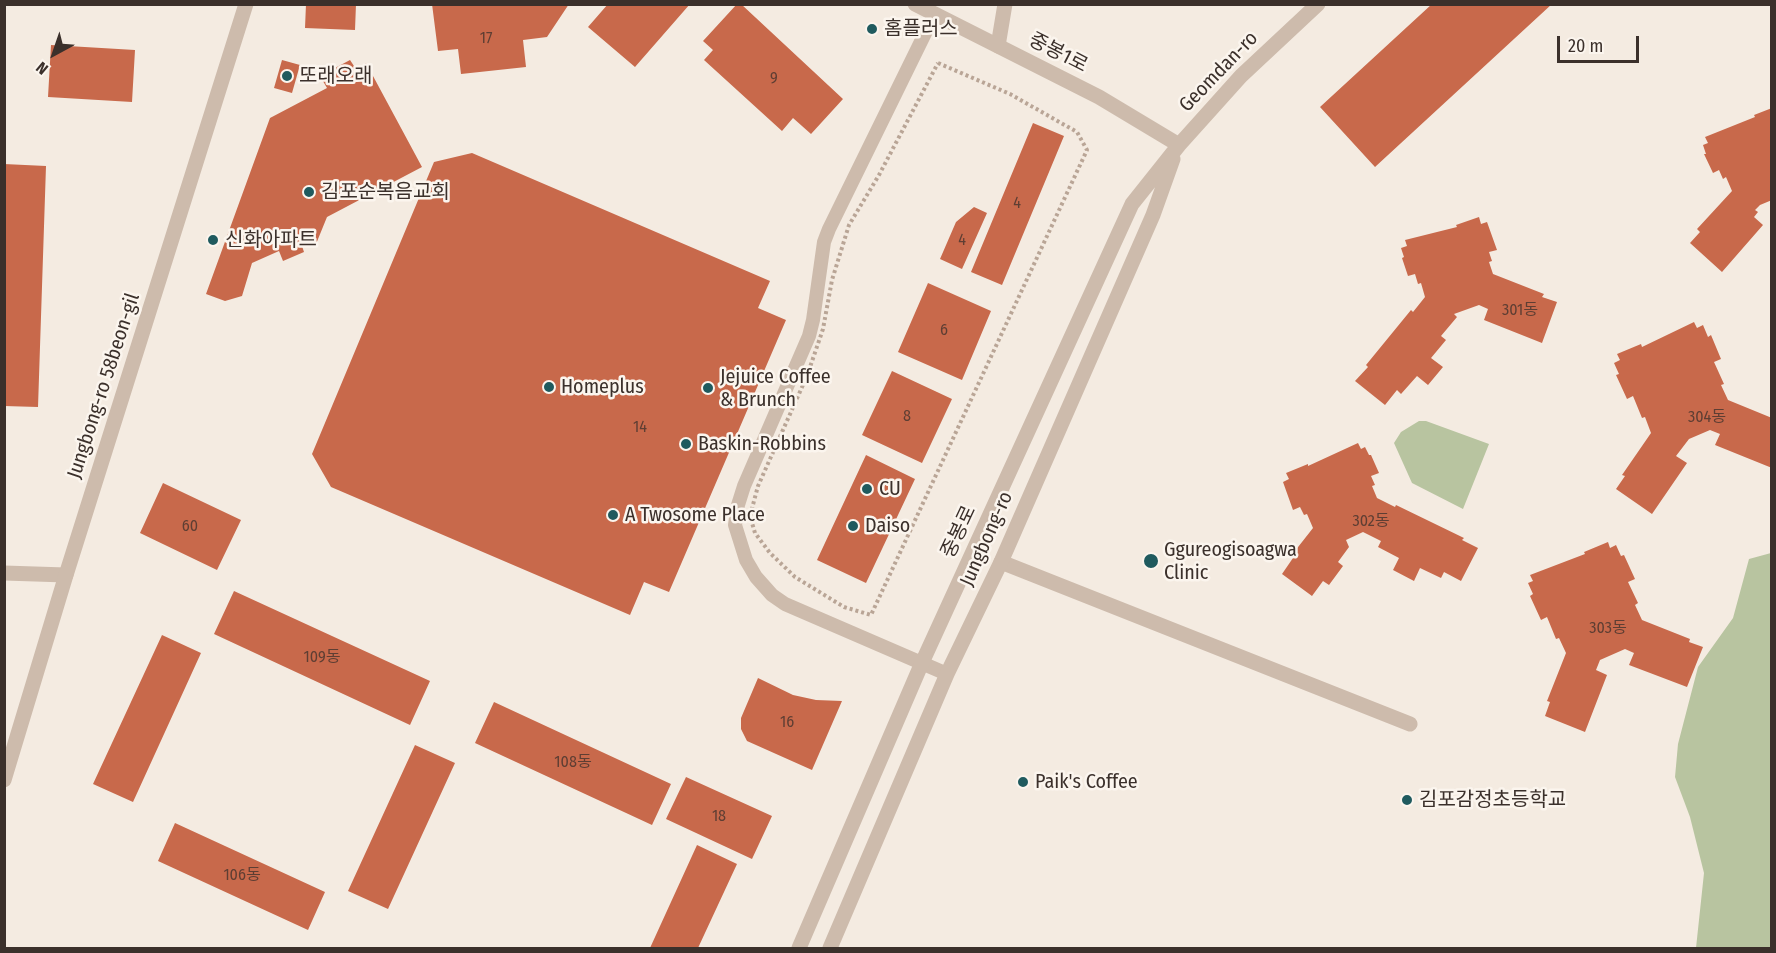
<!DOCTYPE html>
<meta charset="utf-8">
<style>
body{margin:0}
#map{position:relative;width:1776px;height:953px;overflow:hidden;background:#f4ebe1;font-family:"Fira Sans Condensed",sans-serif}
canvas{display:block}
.frame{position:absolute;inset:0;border:6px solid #3b302b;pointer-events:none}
.north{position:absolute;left:24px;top:24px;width:60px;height:60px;-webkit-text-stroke:4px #fbf5ee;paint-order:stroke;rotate:220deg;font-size:16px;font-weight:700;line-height:24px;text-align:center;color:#3b302b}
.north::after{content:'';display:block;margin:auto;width:21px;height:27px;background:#3b302b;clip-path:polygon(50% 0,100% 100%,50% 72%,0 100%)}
.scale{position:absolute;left:1557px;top:36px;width:82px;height:27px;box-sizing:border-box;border:3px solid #3b302b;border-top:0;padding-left:8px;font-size:18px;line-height:21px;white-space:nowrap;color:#3b302b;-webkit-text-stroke:4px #fbf5ee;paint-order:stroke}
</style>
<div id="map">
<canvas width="1776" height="953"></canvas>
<div class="frame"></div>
<div class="north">N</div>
<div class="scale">20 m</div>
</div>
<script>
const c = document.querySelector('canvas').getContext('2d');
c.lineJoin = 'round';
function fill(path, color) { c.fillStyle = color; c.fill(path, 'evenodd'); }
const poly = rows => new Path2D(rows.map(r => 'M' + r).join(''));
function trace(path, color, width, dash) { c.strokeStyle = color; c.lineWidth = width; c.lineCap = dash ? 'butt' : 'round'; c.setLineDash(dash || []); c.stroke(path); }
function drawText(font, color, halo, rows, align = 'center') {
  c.font = font + ' "Fira Sans Condensed","Noto Sans KR",sans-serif'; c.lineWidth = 5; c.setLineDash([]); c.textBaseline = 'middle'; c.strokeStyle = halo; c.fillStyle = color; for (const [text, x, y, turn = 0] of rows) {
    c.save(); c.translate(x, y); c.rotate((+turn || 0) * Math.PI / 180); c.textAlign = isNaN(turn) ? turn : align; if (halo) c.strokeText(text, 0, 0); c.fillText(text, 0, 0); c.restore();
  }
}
fill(poly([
 [1419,421,1426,421,1489,444,1463,509,1412,483,1394,443,1401,432],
 [1771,553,1771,948,1696,948,1704,873,1690,817,1675,777,1678,744,1698,667,1733,618,1749,559]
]), '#b8c4a0');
fill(poly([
 [306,4,356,4,355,30,305,28],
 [432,4,569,4,547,37,523,40,526,67,461,74,458,49,438,51],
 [608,4,690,4,635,67,588,27],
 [737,4,741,4,843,99,811,134,793,118,782,131,704,60,713,50,703,41],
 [1432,4,1552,4,1375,167,1320,107],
 [51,45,135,50,132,102,48,97],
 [282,60,300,65,292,93,274,88],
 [350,60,356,69,366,63,422,167,327,217,316,244,301,243,304,252,283,261,279,251,252,263,242,296,225,301,206,294,270,118,327,88,320,76],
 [1772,108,1772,200,1760,205,1755,210,1758,212,1754,217,1763,225,1722,272,1690,243,1700,232,1697,229,1732,191,1726,177,1723,179,1719,170,1713,173,1704,154,1706,154,1703,145,1708,143,1705,137,1755,117,1754,115],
 [1033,123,1064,136,1002,285,971,272],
 [472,153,770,281,758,308,786,320,669,592,644,582,630,615,331,487,312,454,434,162],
 [4,164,46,166,38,407,4,406],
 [974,207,987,213,962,269,940,259,956,222],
 [1479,217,1481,224,1487,222,1497,250,1489,252,1492,261,1489,262,1493,274,1544,294,1542,297,1557,302,1542,343,1484,320,1488,309,1479,305,1454,314,1457,317,1441,336,1446,340,1431,358,1443,367,1428,385,1417,376,1401,394,1397,390,1385,405,1355,381,1368,367,1366,365,1411,310,1413,312,1425,297,1421,283,1418,284,1415,274,1408,276,1402,258,1404,257,1401,248,1407,246,1405,240,1457,227,1456,225],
 [928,283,991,311,962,380,898,352],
 [1694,322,1697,328,1703,325,1708,337,1711,335,1721,359,1714,362,1724,384,1721,385,1728,400,1772,418,1772,468,1715,445,1720,434,1710,430,1689,439,1676,456,1687,463,1652,514,1616,489,1625,476,1622,475,1651,433,1645,417,1642,418,1633,396,1627,399,1616,375,1619,374,1614,363,1620,360,1617,354,1641,344,1642,347],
 [892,371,952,399,922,463,862,435],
 [1358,443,1361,449,1365,447,1369,455,1371,455,1379,473,1371,476,1375,485,1372,486,1377,498,1395,507,1396,505,1464,538,1462,540,1478,548,1461,581,1444,572,1441,578,1420,568,1414,581,1393,570,1399,558,1378,547,1381,541,1363,532,1346,540,1349,547,1338,562,1343,566,1329,585,1323,581,1312,596,1282,574,1293,558,1291,556,1313,528,1307,514,1304,515,1300,507,1293,510,1283,482,1289,479,1286,473,1308,464,1308,466],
 [866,455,915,479,866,583,817,560],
 [163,483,241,520,217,570,140,533],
 [1608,542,1610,548,1616,545,1621,556,1624,555,1635,579,1628,582,1638,603,1635,605,1642,620,1690,639,1689,642,1703,647,1687,687,1629,665,1634,653,1625,649,1600,660,1596,670,1607,675,1585,732,1545,716,1550,702,1547,701,1566,653,1559,638,1556,639,1547,617,1541,620,1530,596,1533,594,1528,583,1533,581,1530,575,1585,554,1584,552],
 [234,591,430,681,410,725,214,634],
 [162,635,201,653,133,802,93,784],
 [758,678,793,695,816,700,842,701,812,770,747,741,741,729,741,718],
 [494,702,671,784,652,825,475,743],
 [415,745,455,763,388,909,348,891],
 [686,777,772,816,752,859,666,819],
 [175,823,325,892,308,930,158,861],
 [697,845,737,864,698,948,650,948]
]), '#c8694b');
trace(poly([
 [938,63,1010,94,1077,132,1087,150,871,615,844,607,795,577,770,553,755,533,750,516,758,486,807,376,823,329,832,280,849,225,879,175,938,63]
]), '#b9a596', 4, [3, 3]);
trace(poly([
 [934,15,829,229,824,242,813,320,809,336,744,486,738,505,735,525,746,560,756,577,772,595,785,604,947,674]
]), '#cdbbac', 14);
trace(poly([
 [998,46,1005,4],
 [1001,562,1410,724],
 [4,573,66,575]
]), '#cdbbac', 15);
trace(poly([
 [915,4,1099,97,1179,145],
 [4,780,66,575,246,4],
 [799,948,921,665,1132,204,1179,145,1241,76,1318,4],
 [830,948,947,674,1001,562,1153,215,1173,159]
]), '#cdbbac', 15);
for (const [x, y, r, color] of [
 [872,29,6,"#1f5a5e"],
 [287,76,6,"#1f5a5e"],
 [309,192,6,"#1f5a5e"],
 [213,240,6,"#1f5a5e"],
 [549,387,6,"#1f5a5e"],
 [708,388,6,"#1f5a5e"],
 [686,444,6,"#1f5a5e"],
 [867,489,6,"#1f5a5e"],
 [613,515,6,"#1f5a5e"],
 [853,526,6,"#1f5a5e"],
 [1151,561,8,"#1f5a5e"],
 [1023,782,6,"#1f5a5e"],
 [1407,800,6,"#1f5a5e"]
]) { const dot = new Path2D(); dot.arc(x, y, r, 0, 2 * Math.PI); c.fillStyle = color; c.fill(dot); trace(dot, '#fbf5ee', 2); }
drawText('16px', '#5e3e33', null, [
 ["17",486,39],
 ["9",774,79],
 ["4",1017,204],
 ["4",962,241],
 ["301동",1520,311],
 ["6",944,331],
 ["8",907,417],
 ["304동",1707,418],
 ["14",640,428],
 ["302동",1371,522],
 ["60",190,527],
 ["303동",1608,629],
 ["109동",322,658],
 ["16",787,723],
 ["108동",573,763],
 ["18",719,817],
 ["106동",242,876]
]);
drawText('20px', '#3b302b', '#fbf5ee', [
 ["홈플러스",884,29],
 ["또래오래",299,76],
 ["김포순복음교회",321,192],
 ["신화아파트",225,240],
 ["Jejuice Coffee",720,377],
 ["& Brunch",720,400],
 ["Homeplus",561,387],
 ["Baskin-Robbins",698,444],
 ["CU",879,489],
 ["A Twosome Place",625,515],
 ["Daiso",865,526],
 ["Ggureogisoagwa",1164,550],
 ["Clinic",1164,573],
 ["Paik's Coffee",1035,782],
 ["김포감정초등학교",1419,800]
], 'left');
drawText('20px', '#3b302b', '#fbf5ee', [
 ["중봉1로",1058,53,27],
 ["Geomdan-ro",1219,72,-46],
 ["Jungbong-ro 58beon-gil",104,386,-72],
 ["중봉로",959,532,-65],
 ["Jungbong-ro",987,539,-66]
]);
</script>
